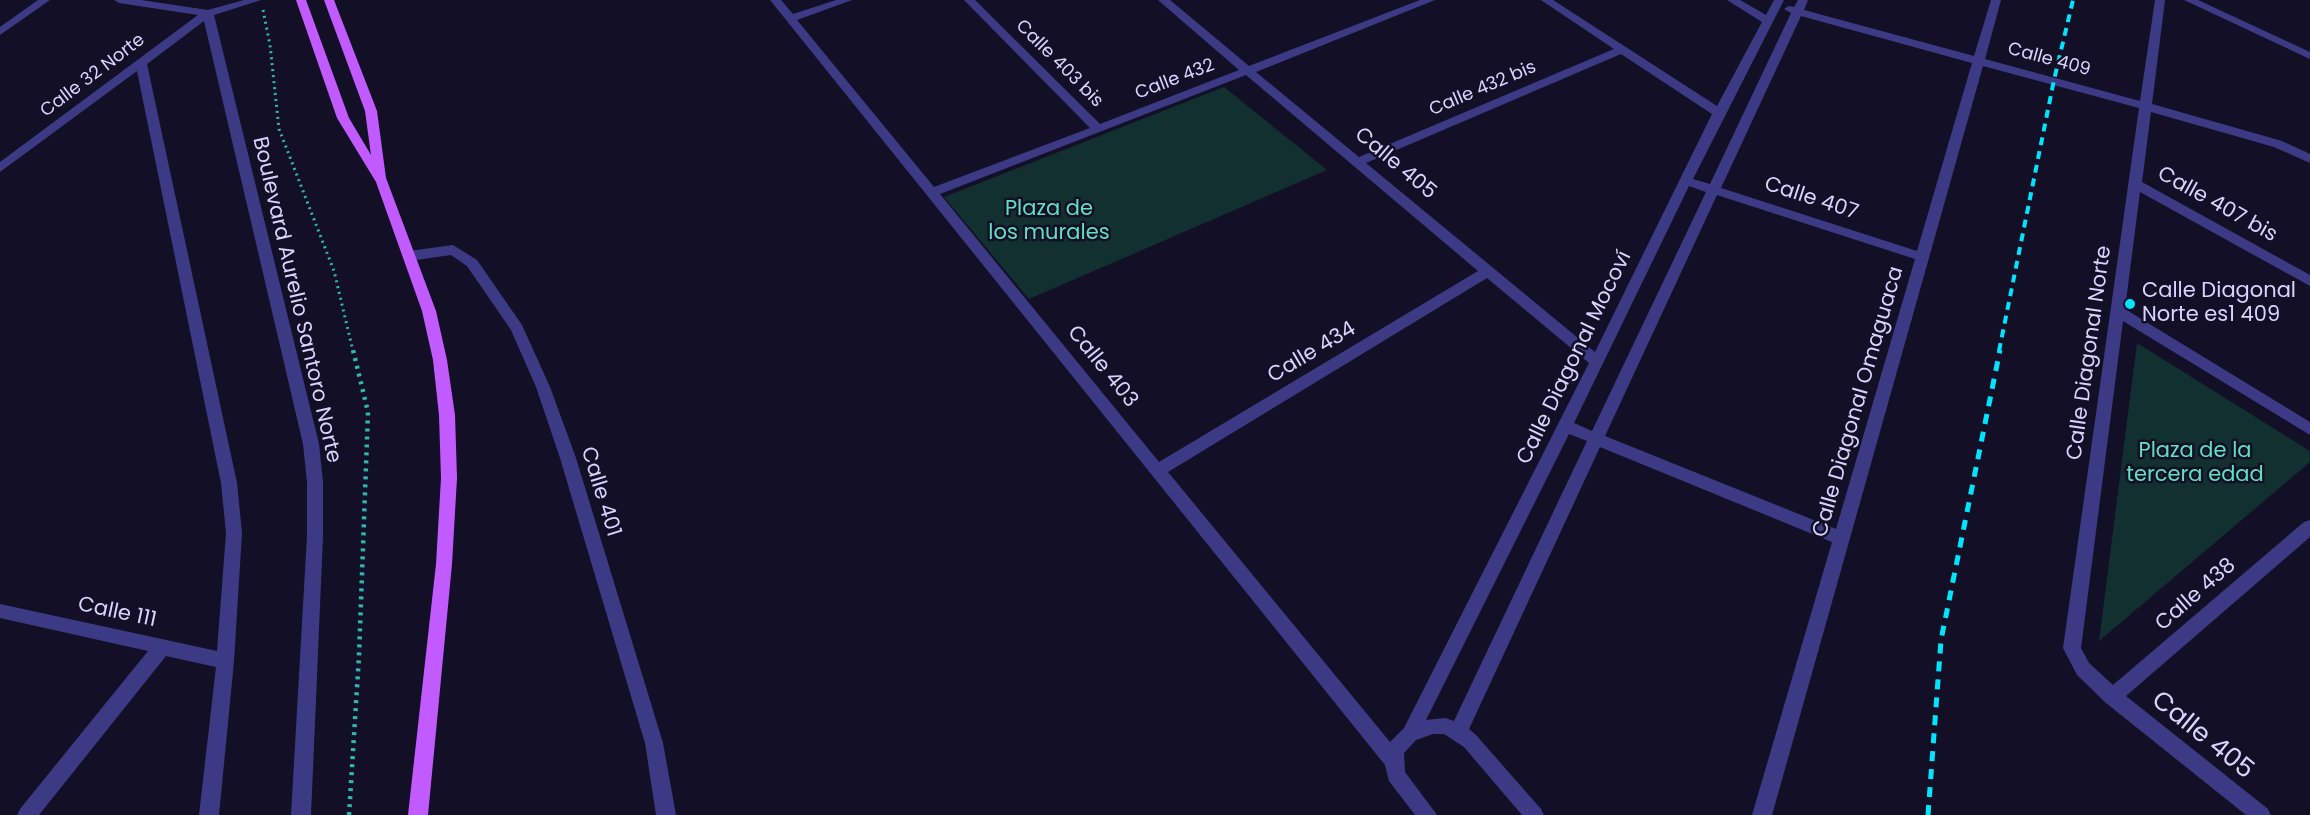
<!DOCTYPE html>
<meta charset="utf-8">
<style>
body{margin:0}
canvas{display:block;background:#130f26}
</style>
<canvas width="2310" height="815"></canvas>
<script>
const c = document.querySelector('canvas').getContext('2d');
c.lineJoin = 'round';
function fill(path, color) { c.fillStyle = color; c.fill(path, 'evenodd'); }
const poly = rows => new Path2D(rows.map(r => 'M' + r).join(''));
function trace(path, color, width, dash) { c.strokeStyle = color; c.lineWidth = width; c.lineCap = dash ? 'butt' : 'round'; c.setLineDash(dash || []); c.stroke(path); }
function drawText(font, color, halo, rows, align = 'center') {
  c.font = font + ' Poppins,sans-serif'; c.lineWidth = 5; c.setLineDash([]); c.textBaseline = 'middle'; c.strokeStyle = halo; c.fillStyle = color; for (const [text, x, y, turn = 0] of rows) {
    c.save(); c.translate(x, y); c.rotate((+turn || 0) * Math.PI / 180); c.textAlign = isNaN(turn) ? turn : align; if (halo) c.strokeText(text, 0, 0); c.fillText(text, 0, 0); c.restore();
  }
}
fill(poly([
 [1224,87,1327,170,1029,299,944,197],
 [2137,343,2310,451,2310,462,2099,641]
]), '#12302f');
trace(poly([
 [263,10,270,45,279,129,334,271,353,351]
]), '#2fb8b0', 3, [2, 4]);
trace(poly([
 [349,815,359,656,368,412,353,350]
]), '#2fb8b0', 4.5, [3, 5]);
fill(poly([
 [38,0,50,0,0,35,0,27,38,0],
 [114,0,141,0,208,10,244,0,261,0,214,15,319,444,323,482,323,536,311,815,291,815,307,536,307,482,303,444,204,21,147,64,237,483,242,533,234,661,219,815,199,815,216,667,166,656,39,815,17,815,20,809,148,651,0,618,0,604,217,651,226,533,221,483,137,71,0,172,0,162,198,15,119,3,114,0],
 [770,0,781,0,793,14,836,0,852,0,797,20,934,187,1090,128,964,0,975,0,1100,124,1239,70,1158,0,1170,0,1249,66,1420,0,1435,0,1256,72,1359,157,1614,49,1541,0,1553,0,1717,106,1762,22,1727,0,1740,0,1766,15,1774,0,1784,0,1693,179,1710,184,1791,13,1784,9,1789,6,1794,7,1798,0,1808,0,1804,10,1974,56,1991,0,2001,0,1985,59,2140,101,2155,0,2165,0,2152,104,2282,141,2310,154,2310,163,2274,147,2151,112,2142,182,2310,275,2310,286,2140,192,2125,309,2310,422,2310,435,2123,321,2081,648,2089,663,2113,685,2304,522,2310,520,2310,537,2126,696,2268,809,2271,815,2246,815,2106,703,2077,675,2063,648,2139,108,1983,66,1772,815,1752,815,1832,542,1600,447,1469,729,1476,735,1541,809,1544,815,1522,815,1464,747,1444,734,1433,734,1416,740,1404,753,1405,772,1437,815,1415,815,1389,781,1385,765,770,0],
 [1801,16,1972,63,1917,251,1721,188,1801,16],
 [1621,54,1712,114,1595,352,1366,163,1621,54],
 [1246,75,1478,271,1159,462,940,194,1246,75],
 [1689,186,1706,192,1592,431,1574,423,1689,186],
 [1717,195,1915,259,1836,529,1605,436,1717,195],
 [1487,278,1589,363,1404,728,1390,742,1168,472,1487,278],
 [1569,434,1587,441,1454,721,1445,718,1426,720,1569,434],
 [2184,0,2198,0,2310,52,2310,59,2184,0],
 [453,245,477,260,522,325,550,387,576,458,663,743,676,815,656,815,645,743,560,458,536,387,511,330,467,266,451,255,409,261,402,256,409,251,453,245]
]), '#3d3a85');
fill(poly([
 [296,0,306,0,349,118,371,155,365,111,324,0,334,0,377,111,386,178,436,311,447,360,455,415,457,478,452,564,428,815,408,815,436,564,441,478,439,415,433,360,422,311,376,182,337,118,296,0]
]), '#c25bff');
trace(poly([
 [1999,351,2054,80,2073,0]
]), '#00e5ff', 4, [8, 6]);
trace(poly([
 [1928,815,1941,640,2000,350]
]), '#00e5ff', 5, [10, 8]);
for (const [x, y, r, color] of [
 [2130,304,6,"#00e5ff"]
]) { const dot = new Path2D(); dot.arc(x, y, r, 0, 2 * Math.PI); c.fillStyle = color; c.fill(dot); trace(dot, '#130f26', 2); }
drawText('18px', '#d9d4ff', '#130f26', [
 ["Calle 409",2049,60,15],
 ["Calle 403 bis",1059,64,45],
 ["Calle 32 Norte",93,76,-37],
 ["Calle 432",1175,80,-21],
 ["Calle 432 bis",1483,89,-23]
]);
drawText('21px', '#d9d4ff', '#130f26', [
 ["Calle 405",1395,164,40],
 ["Calle 407",1811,199,18],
 ["Calle 407 bis",2217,205,29],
 ["Boulevard Aurelio Santoro Norte",296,300,77],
 ["Calle 434",1312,353,-31],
 ["Calle Diagonal Norte",2090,353,-82],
 ["Calle Diagonal Mocoví",1575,358,-64],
 ["Calle 403",1102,367,51],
 ["Calle Diagonal Omaguaca",1859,402,-74],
 ["Calle 401",600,492,73],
 ["Calle 438",2196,595,-41],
 ["Calle 111",117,613,12]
]);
drawText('21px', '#5fe0c0', '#130f26', [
 ["Plaza de",1049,210],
 ["los murales",1049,234],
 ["Plaza de la",2195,452],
 ["tercera edad",2195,476]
]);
drawText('21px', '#d9d4ff', '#130f26', [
 ["Calle Diagonal",2142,292],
 ["Norte es1 409",2142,316]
], 'left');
drawText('26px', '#d9d4ff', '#130f26', [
 ["Calle 405",2202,736,39]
]);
</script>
